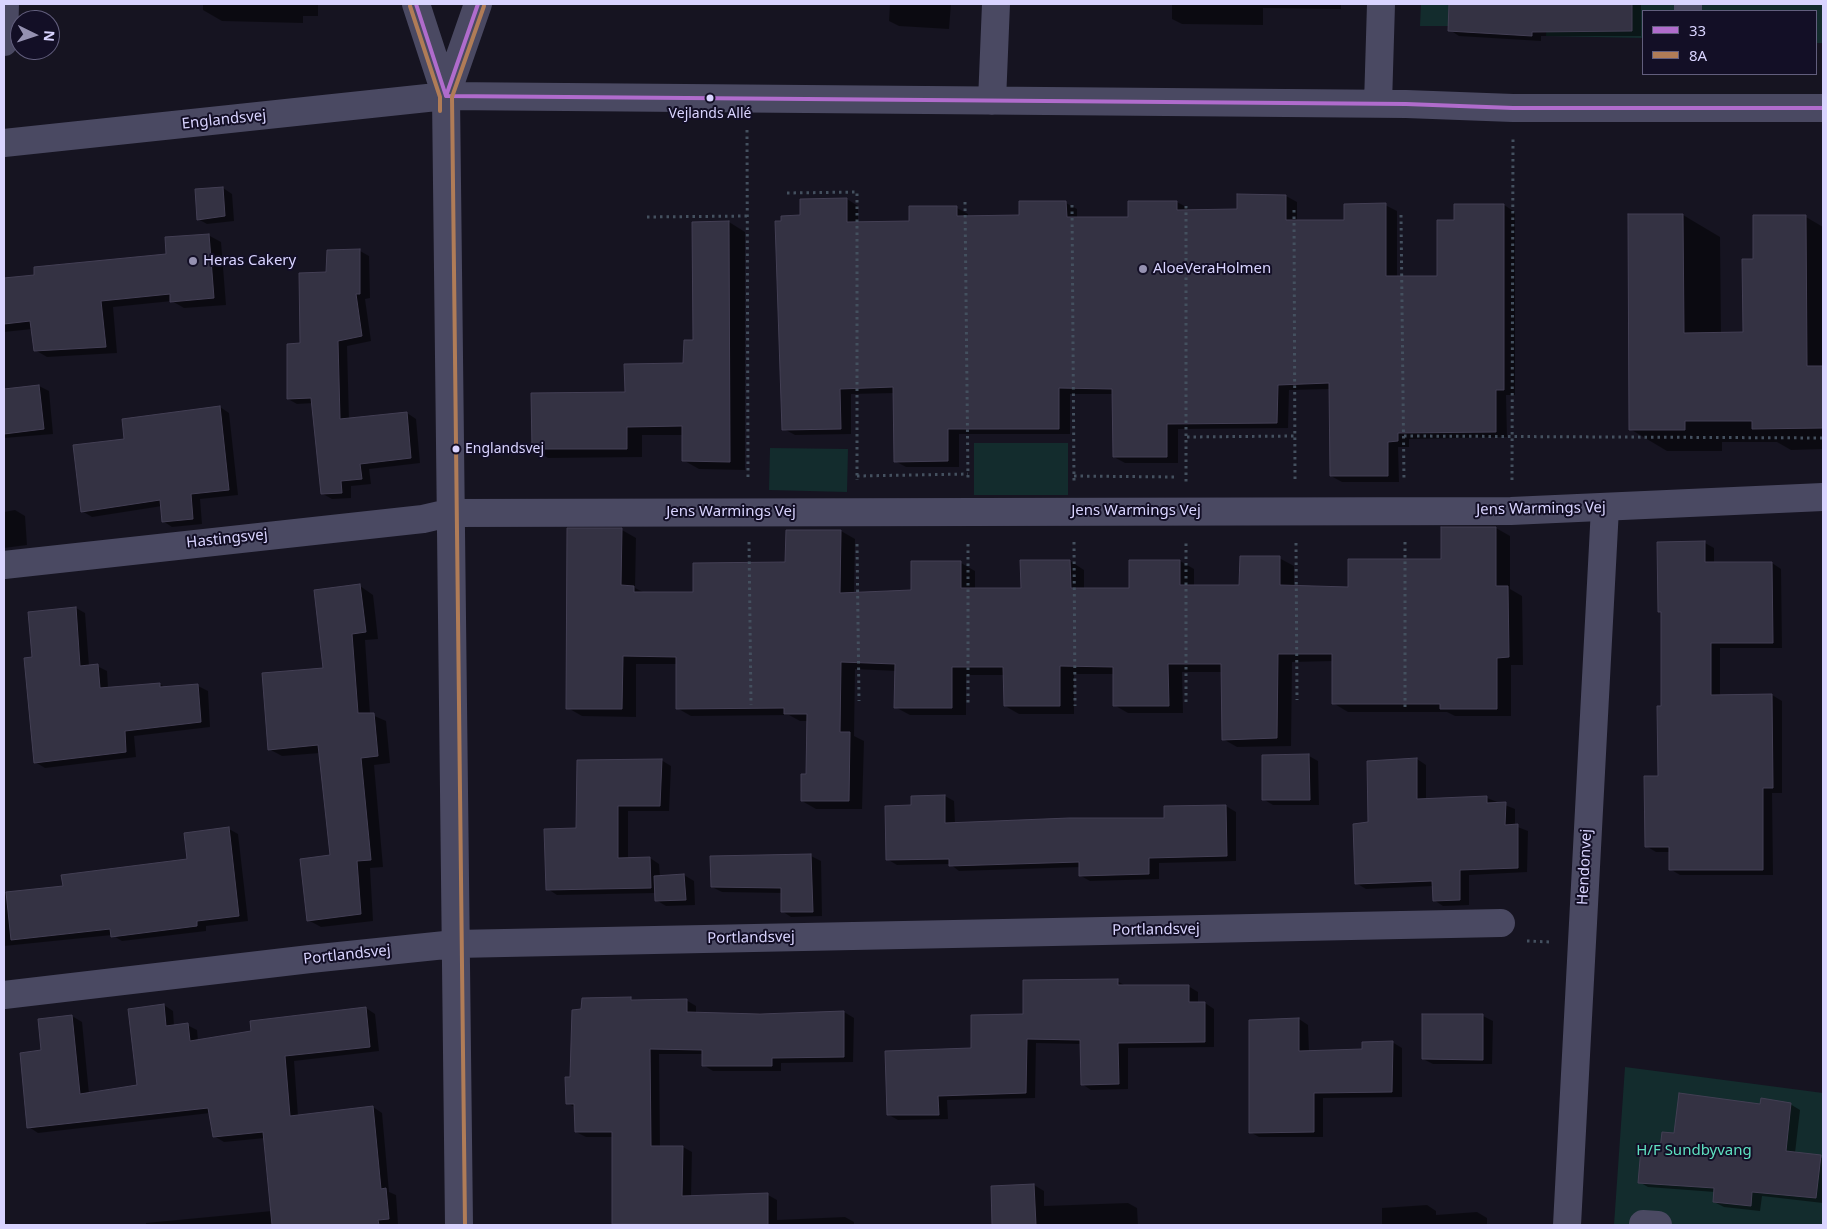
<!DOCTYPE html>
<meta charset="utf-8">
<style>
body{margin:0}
#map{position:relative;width:1827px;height:1229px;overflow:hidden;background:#161421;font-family:"Noto Sans",sans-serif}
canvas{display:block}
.frame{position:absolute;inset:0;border:5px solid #d9d4ff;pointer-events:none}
.legend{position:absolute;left:1642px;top:10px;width:175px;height:65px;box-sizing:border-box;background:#130f26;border:1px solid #625e7d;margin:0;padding:6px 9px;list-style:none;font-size:15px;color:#d9d4ff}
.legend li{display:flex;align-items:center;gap:10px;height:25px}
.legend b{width:25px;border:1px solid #625e7d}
.north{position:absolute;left:10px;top:10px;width:50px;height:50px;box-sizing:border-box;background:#130f26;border:1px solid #625e7d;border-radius:50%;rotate:94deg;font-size:14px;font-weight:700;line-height:20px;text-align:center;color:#d9d4ff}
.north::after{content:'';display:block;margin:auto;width:18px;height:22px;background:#9591b1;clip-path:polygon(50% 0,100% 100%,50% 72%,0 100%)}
</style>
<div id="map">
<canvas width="1827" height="1229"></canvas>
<div class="frame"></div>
<ul class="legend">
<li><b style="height:6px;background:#b06ccc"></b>33</li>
<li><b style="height:6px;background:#b07c57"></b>8A</li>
</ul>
<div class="north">N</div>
</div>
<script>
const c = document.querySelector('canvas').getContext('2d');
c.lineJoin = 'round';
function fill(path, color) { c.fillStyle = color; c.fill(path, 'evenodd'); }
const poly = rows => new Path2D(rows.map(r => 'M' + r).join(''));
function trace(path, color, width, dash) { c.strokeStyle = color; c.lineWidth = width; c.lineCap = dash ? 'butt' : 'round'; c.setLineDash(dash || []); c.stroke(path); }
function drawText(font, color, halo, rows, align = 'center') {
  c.font = font + ' "Noto Sans",sans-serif'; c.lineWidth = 4; c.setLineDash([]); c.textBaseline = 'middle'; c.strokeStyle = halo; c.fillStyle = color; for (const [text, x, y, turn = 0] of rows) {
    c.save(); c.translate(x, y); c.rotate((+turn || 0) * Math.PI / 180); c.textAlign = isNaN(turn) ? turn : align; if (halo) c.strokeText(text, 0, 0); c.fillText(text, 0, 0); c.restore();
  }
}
fill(poly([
 [1421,4,1460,4,1460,26,1420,26],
 [1547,4,1823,4,1823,43,1816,43,1816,11,1643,11,1643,38,1546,36],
 [974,443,1068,443,1068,495,974,495],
 [770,448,848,449,847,492,769,490],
 [1625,1067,1823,1093,1823,1225,1614,1225]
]), '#132c2d');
fill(poly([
 [203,4,318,4,318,16,303,16,303,23,222,21,203,10],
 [890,4,951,4,949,29,899,26,889,21],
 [1172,4,1341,4,1341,9,1263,8,1263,25,1182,24,1172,19],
 [1451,4,1641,4,1641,36,1541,36,1541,41,1459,36,1450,30],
 [223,188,232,194,234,221,207,224,198,219],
 [1286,196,1297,202,1297,221,1346,221,1385,205,1397,211,1397,277,1438,277,1455,221,1504,205,1515,212,1515,395,1506,395,1507,437,1409,439,1409,447,1398,447,1399,482,1342,482,1331,476,1330,389,1289,390,1288,428,1178,429,1178,463,1125,463,1114,457,1114,394,1070,394,1070,434,959,434,959,467,906,467,895,461,895,393,851,394,851,434,795,435,784,429,783,222,847,199,858,206,858,223,910,222,957,208,968,214,968,217,1020,217,1066,203,1077,209,1077,218,1129,218,1177,202,1188,208,1188,211,1238,211],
 [1683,215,1720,237,1721,334,1744,334,1754,261,1806,217,1823,227,1823,449,1791,450,1777,442,1722,442,1722,451,1667,451,1630,429],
 [729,222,745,232,745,470,699,469,683,460,684,435,642,435,642,457,548,458,533,449,626,393,685,365,694,341],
 [208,235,221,242,226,305,184,308,172,301,113,307,117,353,47,357,35,350,32,329,4,332,4,279,168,255],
 [360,251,369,256,370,298,365,299,371,341,347,346,349,420,407,413,416,419,420,463,369,469,371,484,351,486,351,498,332,499,323,494,313,403,297,404,288,399,301,344,328,273],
 [39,386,49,391,53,434,4,438,4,390],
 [220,407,229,413,238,495,200,499,202,524,172,527,163,521,162,506,92,517,82,511,126,440],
 [15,510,25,516,27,545,4,548,4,512],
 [1496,528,1510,536,1510,589,1522,596,1523,665,1511,665,1511,716,1455,716,1447,712,1348,712,1333,703,1333,661,1292,662,1291,746,1237,747,1223,739,1223,672,1182,672,1183,713,1128,713,1114,705,1114,674,1074,674,1074,714,1019,714,1005,706,1005,675,966,675,966,715,910,715,895,707,896,671,855,669,854,736,864,741,862,809,816,809,802,801,807,775,808,721,800,721,789,715,691,716,677,708,677,664,636,664,636,717,582,716,568,708,622,530,636,538,635,588,645,593,694,593,787,563,841,531,855,539,854,593,912,591,961,563,975,571,975,589,1022,590,1070,561,1084,570,1084,589,1130,589,1180,561,1194,569,1194,586,1241,587,1279,558,1294,566,1294,587,1349,589,1442,560],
 [1705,543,1714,548,1714,563,1772,563,1781,569,1782,648,1720,648,1720,696,1772,695,1782,701,1782,793,1772,793,1773,875,1680,875,1670,869,1670,852,1656,852,1646,846,1659,778,1663,707,1662,613,1659,612],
 [360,586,373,595,378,639,365,640,370,714,386,721,390,763,374,765,383,867,370,868,373,921,321,927,308,920,331,856,320,753,282,756,269,749,324,669],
 [76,608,85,613,89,666,97,666,107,671,108,688,160,684,166,688,198,686,208,691,210,727,134,736,136,757,45,768,35,762,34,658],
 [1309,756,1318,761,1319,805,1273,805,1263,799],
 [1417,759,1426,765,1426,800,1487,798,1515,809,1515,826,1528,831,1527,872,1469,875,1469,905,1443,906,1434,900,1434,886,1366,889,1356,883,1370,823],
 [661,760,671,766,669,811,628,811,628,859,650,858,659,864,660,877,684,875,694,881,695,905,666,906,656,900,656,893,557,895,548,889,577,829],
 [945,796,954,801,955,824,1165,819,1165,808,1226,806,1236,812,1236,861,1159,863,1159,879,1090,881,1081,876,1081,867,959,871,950,864,897,865,887,859,912,806],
 [229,829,238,834,248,921,206,926,206,931,122,941,112,935,4,946,4,893,64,887,188,860],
 [811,856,821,861,822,916,791,917,782,911,782,893,722,892,712,887,712,857],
 [1117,981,1126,986,1188,986,1198,992,1198,1003,1205,1003,1214,1009,1214,1047,1128,1048,1128,1089,1091,1090,1082,1084,1081,1044,1036,1043,1035,1098,947,1100,948,1119,898,1120,889,1115,973,1049,1025,1015],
 [583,999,686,1000,696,1006,696,1014,844,1012,854,1018,853,1062,781,1063,781,1071,713,1071,703,1065,703,1054,659,1054,660,1147,683,1147,692,1152,691,1197,768,1195,777,1200,777,1220,845,1217,854,1222,854,1225,613,1225,614,1137,586,1137,576,1132,576,1108,567,1103],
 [164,1005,173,1011,174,1026,187,1025,197,1030,198,1041,253,1032,366,1008,375,1014,379,1051,294,1061,298,1116,373,1107,382,1113,389,1192,396,1195,398,1224,146,1225,146,1223,272,1211,265,1138,224,1142,214,1136,210,1113,38,1133,29,1127,43,1051,39,1020,72,1016,82,1022,89,1094,138,1086],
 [1423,1016,1483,1016,1493,1021,1492,1064,1433,1064,1423,1059],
 [1299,1019,1308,1025,1309,1052,1364,1050,1392,1042,1402,1048,1402,1097,1323,1098,1323,1137,1259,1137,1250,1132],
 [1790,1104,1800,1110,1795,1153,1823,1158,1823,1203,1762,1196,1760,1211,1724,1207,1714,1202,1715,1192,1648,1187,1639,1182,1675,1134,1761,1106],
 [1034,1185,1044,1191,1044,1206,1128,1203,1137,1208,1138,1225,994,1225,993,1188],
 [1427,1205,1436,1211,1436,1215,1477,1212,1487,1218,1487,1225,1382,1225,1382,1208]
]), '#0007');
const building = poly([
 [1449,4,1632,4,1632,31,1532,32,1532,36,1448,31,1449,4],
 [223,187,225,216,197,220,195,189,223,187],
 [1237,194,1286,195,1286,220,1344,220,1344,204,1386,203,1386,276,1437,276,1437,220,1454,220,1454,204,1504,204,1504,390,1496,390,1496,432,1398,433,1398,441,1388,442,1388,476,1330,476,1329,383,1278,385,1277,423,1167,424,1167,457,1113,457,1112,389,1059,388,1059,429,948,429,948,461,894,462,893,387,840,389,841,429,782,430,775,221,781,221,781,216,800,215,800,199,847,198,847,222,909,221,909,206,957,206,957,216,1019,215,1019,201,1066,201,1067,217,1128,217,1128,201,1177,201,1177,210,1237,209,1237,194],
 [1628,214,1683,214,1684,333,1743,332,1742,259,1753,259,1753,215,1806,215,1807,366,1823,366,1823,428,1752,429,1752,421,1685,421,1685,430,1629,430,1628,214],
 [729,221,730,462,682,461,682,426,627,427,627,449,532,449,531,393,625,392,624,364,683,363,684,340,693,340,692,222,729,221],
 [209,234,214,298,170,302,170,294,101,301,106,347,34,351,30,321,4,324,4,278,34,275,34,267,166,254,165,237,209,234],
 [360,249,360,294,356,294,362,336,338,341,340,419,407,412,411,458,360,464,362,479,341,481,342,493,321,494,311,398,287,399,287,344,300,343,299,273,326,272,327,250,360,249],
 [39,385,44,429,4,434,4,389,39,385],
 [220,406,229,490,191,494,193,519,162,522,160,500,81,512,73,445,124,439,122,419,220,406],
 [1441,527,1496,527,1496,586,1508,586,1509,657,1497,658,1497,709,1440,709,1440,704,1332,704,1332,654,1278,654,1277,738,1222,740,1221,664,1168,664,1169,706,1113,706,1113,667,1060,666,1060,706,1004,706,1003,667,952,667,952,708,894,708,895,664,841,662,840,732,850,732,849,801,801,801,801,774,806,774,807,714,784,714,784,708,676,709,676,657,623,656,622,709,566,709,567,528,622,528,621,585,634,586,634,592,693,592,693,563,785,562,786,530,841,530,840,593,911,590,911,561,961,561,961,588,1021,588,1020,560,1070,560,1071,588,1129,588,1129,560,1180,560,1180,585,1239,585,1240,556,1280,556,1280,585,1348,587,1348,559,1441,559,1441,527],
 [1705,541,1705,562,1772,562,1773,643,1711,643,1711,695,1772,694,1773,788,1763,788,1763,870,1669,870,1669,847,1645,847,1644,776,1658,776,1657,706,1661,706,1661,612,1658,612,1657,542,1705,541],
 [360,584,366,632,352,634,358,713,374,713,378,756,361,758,371,860,357,861,361,914,307,921,300,859,330,855,318,745,268,750,262,673,323,668,314,590,360,584],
 [76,607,80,666,98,664,100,688,160,683,160,687,198,684,201,722,125,731,126,752,34,763,24,658,32,657,28,612,76,607],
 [1309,754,1310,800,1262,800,1262,755,1309,754],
 [1417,758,1417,799,1487,796,1487,803,1506,802,1505,825,1518,824,1518,868,1460,870,1460,900,1433,901,1432,881,1355,884,1353,824,1368,822,1367,761,1417,758],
 [662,759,660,806,618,806,618,858,650,857,651,888,546,890,544,829,576,828,577,760,662,759],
 [945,795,945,823,1069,818,1164,818,1164,806,1226,805,1227,856,1149,858,1149,874,1079,876,1079,862,949,866,949,859,886,860,885,806,911,805,911,796,945,795],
 [229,827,239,916,197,921,197,926,111,937,110,929,11,940,6,892,63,886,61,875,187,859,184,833,229,827],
 [811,854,813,912,781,912,781,888,711,887,710,856,811,854],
 [684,874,686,900,655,901,654,876,684,874],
 [1118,979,1118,985,1189,985,1189,1002,1205,1002,1205,1042,1118,1043,1119,1084,1081,1085,1080,1040,1027,1039,1026,1093,938,1096,939,1115,887,1115,885,1051,971,1048,971,1015,1023,1014,1023,980,1118,979],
 [631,997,631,1000,687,999,687,1012,760,1014,844,1011,844,1057,772,1058,772,1066,702,1066,702,1050,650,1049,651,1146,683,1146,682,1196,768,1193,768,1225,612,1224,612,1132,575,1132,574,1104,566,1104,565,1077,570,1077,572,1010,581,1009,582,998,631,997],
 [164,1004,166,1026,188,1023,190,1041,251,1031,250,1021,366,1007,370,1047,285,1056,290,1116,373,1106,381,1189,386,1188,389,1219,378,1220,379,1225,272,1225,263,1132,213,1137,208,1108,27,1128,20,1053,41,1050,38,1019,72,1015,80,1094,137,1085,128,1009,164,1004],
 [1422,1014,1483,1014,1483,1060,1422,1059,1422,1014],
 [1299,1018,1299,1051,1362,1049,1362,1042,1393,1041,1392,1092,1314,1093,1314,1132,1249,1133,1249,1020,1299,1018],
 [1679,1093,1760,1104,1761,1098,1791,1103,1786,1151,1821,1155,1816,1198,1752,1192,1751,1206,1713,1202,1714,1188,1638,1183,1641,1148,1660,1149,1662,1132,1674,1133,1679,1093],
 [1034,1184,1036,1225,992,1225,991,1186,1034,1184]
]);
fill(building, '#343243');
trace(building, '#433f54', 1);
trace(poly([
 [747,130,748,481],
 [787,193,857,192,857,480],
 [965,202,968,480],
 [1072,205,1074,481],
 [1186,206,1186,482],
 [1294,210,1295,479],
 [1401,215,1404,481],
 [647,217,747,216],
 [1404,436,1823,438],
 [1187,437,1295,436],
 [857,476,968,474],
 [1074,476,1176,477],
 [1512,480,1513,139],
 [749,542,751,705],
 [1074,542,1075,706],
 [1405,542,1405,707],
 [1296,543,1297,700],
 [857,544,859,701],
 [968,544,968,706],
 [1186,702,1186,543],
 [1527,941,1551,942]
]), '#44505f', 3, [2.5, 4]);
trace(poly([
 [416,4,446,96,459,1225],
 [1688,11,1688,4],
 [4,42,5,4],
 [446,96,478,4],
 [992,101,996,4],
 [1378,104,1381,4],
 [4,143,446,96,1406,104,1513,108,1823,108],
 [4,565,423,519,449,513,1511,511,1823,497],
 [4,995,310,959,455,944,1501,923],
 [1643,1224,1658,1225],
 [1567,1225,1605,508]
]), '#4a4962', 28);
trace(poly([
 [416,4,446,96],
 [446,96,1406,104,1513,108,1823,108],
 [446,96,478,4]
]), '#b06ccc', 4);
trace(poly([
 [410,6,440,97,440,111],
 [465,1225,452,97,484,6]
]), '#b07c57', 4);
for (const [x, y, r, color] of [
 [710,98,4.5,"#d9d4ff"],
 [193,261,5,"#9591b1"],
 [1143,269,5,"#9591b1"],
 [456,449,4.5,"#d9d4ff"]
]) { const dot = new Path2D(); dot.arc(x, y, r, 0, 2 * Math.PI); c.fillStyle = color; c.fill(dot); trace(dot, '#130f26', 2); }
drawText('14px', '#d9d4ff', '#130f26', [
 ["Vejlands Allé",710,114],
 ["Englandsvej",465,449,"left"]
]);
drawText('15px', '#d9d4ff', '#130f26', [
 ["Englandsvej",224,120,-6],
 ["Jens Warmings Vej",1541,509,-1],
 ["Jens Warmings Vej",1136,511],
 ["Jens Warmings Vej",731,512],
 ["Hastingsvej",227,539,-6],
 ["Hendonvej",1585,867,-87],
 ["Portlandsvej",1156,930,-1],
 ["Portlandsvej",751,938,-1],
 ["Portlandsvej",347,955,-6]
]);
drawText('15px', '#d9d4ff', '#130f26', [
 ["Heras Cakery",203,261],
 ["AloeVeraHolmen",1153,269]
], 'left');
drawText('15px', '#5fe0c0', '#130f26', [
 ["H/F Sundbyvang",1694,1151]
]);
</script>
